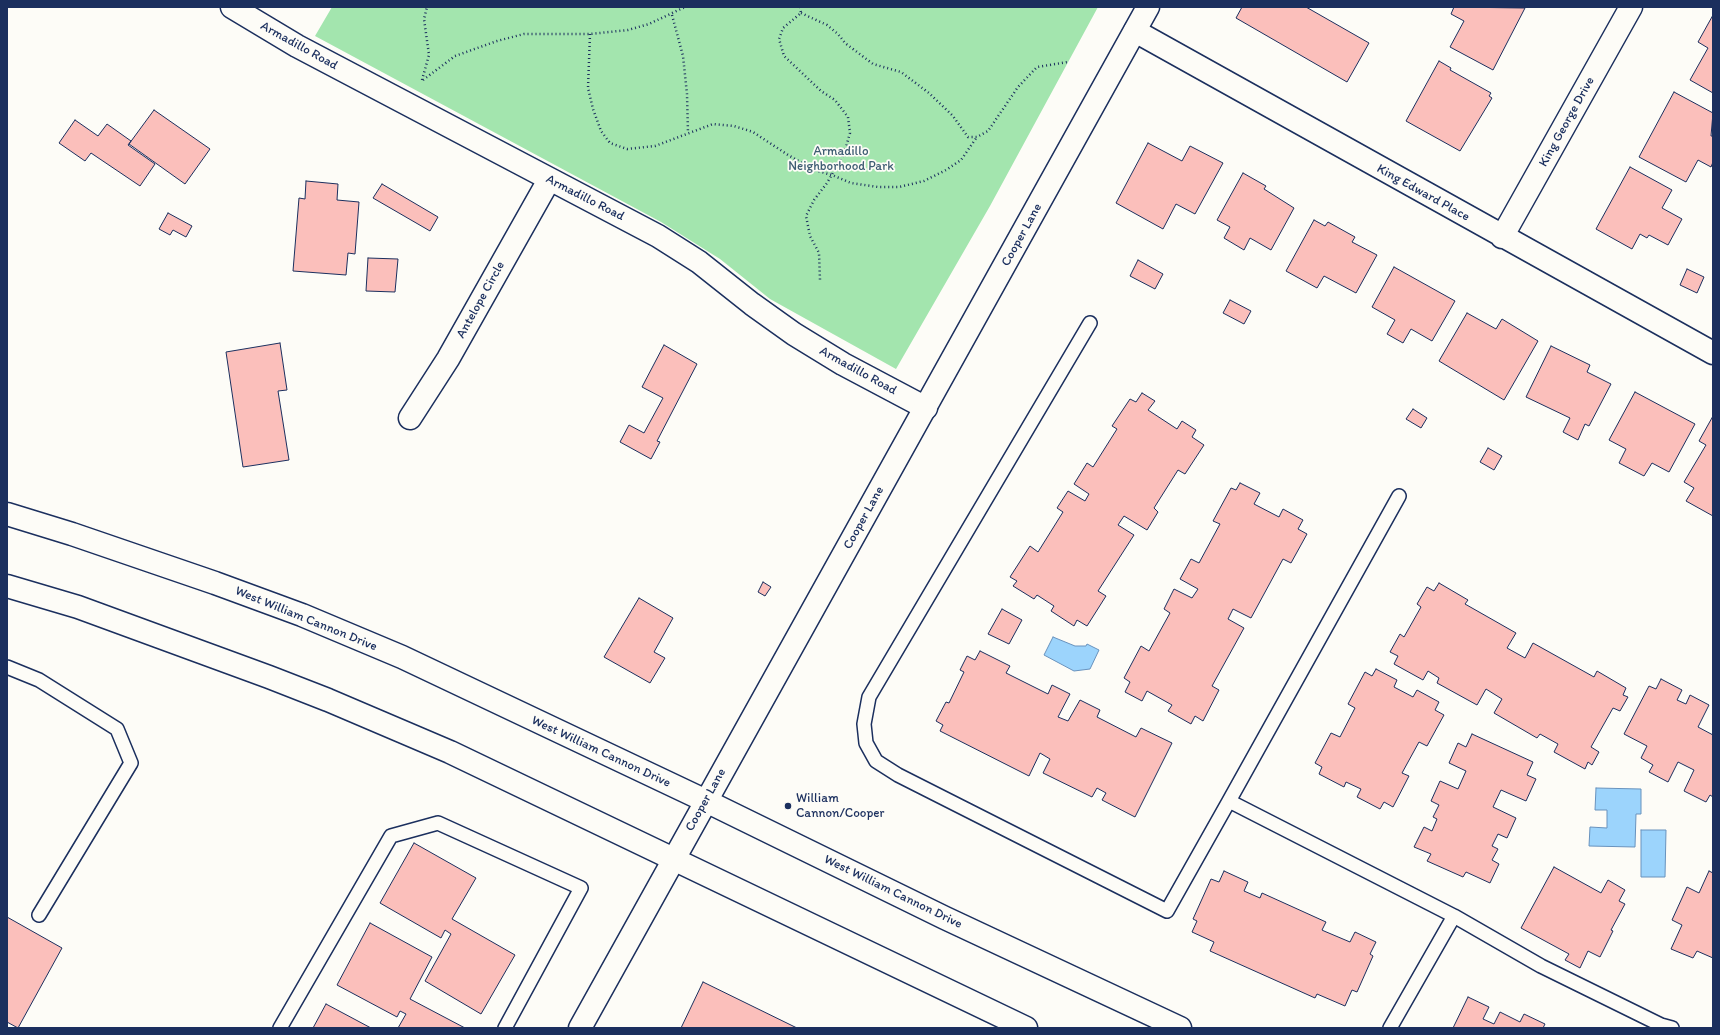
<!DOCTYPE html>
<style>
body{margin:0}
#map{position:relative;width:1720px;height:1035px;overflow:hidden;background:#fdfcf7;font-family:Itim,sans-serif}
canvas{display:block}
.frame{position:absolute;inset:0;border:8px solid #1b2f5e;pointer-events:none}
</style>
<div id="map">
<canvas width="1720" height="1035"></canvas>
<div class="frame"></div>
</div>
<script>
const c = document.querySelector('canvas').getContext('2d');
c.lineJoin = 'round';
function fill(path, color) { c.fillStyle = color; c.fill(path, 'evenodd'); }
const poly = rows => new Path2D(rows.map(r => 'M' + r).join(''));
function trace(path, color, width, dash) { c.strokeStyle = color; c.lineWidth = width; c.lineCap = dash ? 'butt' : 'round'; c.setLineDash(dash || []); c.stroke(path); }
function drawText(font, color, halo, rows, align = 'center') {
  c.font = font + ' Itim,sans-serif'; c.lineWidth = 3.5; c.setLineDash([]); c.textBaseline = 'middle'; c.strokeStyle = halo; c.fillStyle = color; for (const [text, x, y, turn = 0] of rows) {
    c.save(); c.translate(x, y); c.rotate((+turn || 0) * Math.PI / 180); c.textAlign = isNaN(turn) ? turn : align; if (halo) c.strokeText(text, 0, 0); c.fillText(text, 0, 0); c.restore();
  }
}
fill(poly([
 [332,7,1098,7,990,206,896,369,770,299,720,259,661,222,315,36]
]), '#a3e5ae');
const water = poly([
 [1053,637,1075,646,1086,646,1087,644,1099,650,1090,669,1074,671,1044,655,1053,637],
 [1596,788,1641,789,1641,814,1636,814,1635,847,1589,846,1590,827,1607,828,1607,810,1595,810,1596,788],
 [1641,830,1666,830,1665,877,1641,877,1641,830]
]);
fill(water, '#9cd4fc');
trace(water, '#6892bd', 1);
const building = poly([
 [1242,7,1306,7,1369,43,1347,82,1236,18,1242,7],
 [1454,7,1525,8,1493,70,1450,47,1464,21,1451,14,1454,7],
 [1713,15,1713,93,1690,80,1708,48,1698,42,1713,15],
 [1439,61,1451,68,1450,70,1491,93,1489,96,1492,98,1460,151,1406,121,1439,61],
 [1674,92,1713,113,1711,136,1713,136,1713,162,1711,167,1698,160,1686,182,1639,157,1674,92],
 [154,110,210,149,185,184,129,144,154,110],
 [75,120,98,136,107,124,131,141,128,145,155,164,140,186,91,153,85,161,59,143,75,120],
 [1148,143,1182,161,1190,146,1223,163,1195,214,1176,204,1163,229,1116,203,1148,143],
 [1630,167,1672,190,1662,208,1682,219,1668,245,1649,235,1647,238,1640,234,1632,249,1596,229,1630,167],
 [1243,173,1266,186,1264,189,1294,208,1271,250,1250,238,1244,250,1224,238,1230,227,1217,220,1243,173],
 [306,181,338,184,337,200,359,202,355,254,348,253,346,275,293,271,299,198,305,199,306,181],
 [382,184,438,217,430,231,373,198,382,184],
 [168,213,192,226,186,237,173,230,170,235,159,229,168,213],
 [1314,220,1325,226,1328,222,1355,237,1352,242,1377,255,1356,293,1324,276,1317,288,1286,271,1314,220],
 [368,258,398,259,395,292,366,291,368,258],
 [1138,260,1163,274,1155,289,1130,276,1138,260],
 [1394,267,1455,301,1432,341,1411,329,1403,343,1387,334,1395,320,1372,307,1394,267],
 [1687,269,1704,277,1697,293,1680,285,1687,269],
 [1230,300,1251,311,1244,324,1223,313,1230,300],
 [1467,313,1496,329,1502,319,1538,341,1504,400,1439,361,1467,313],
 [280,343,287,390,278,391,289,460,243,467,226,352,280,343],
 [664,345,697,364,657,441,660,442,651,459,620,442,629,425,644,433,663,398,642,387,664,345],
 [1551,346,1590,365,1587,372,1611,384,1589,426,1585,424,1578,440,1563,432,1570,418,1526,397,1551,346],
 [1635,392,1695,424,1669,472,1652,463,1644,476,1619,463,1626,449,1609,440,1635,392],
 [1142,393,1155,401,1148,410,1177,429,1182,421,1196,430,1192,437,1204,445,1185,474,1178,470,1154,508,1158,512,1147,530,1124,516,1118,525,1134,535,1098,591,1106,596,1087,626,1077,620,1074,626,1051,611,1054,606,1037,595,1034,599,1013,586,1017,581,1010,577,1030,546,1038,552,1063,512,1057,508,1068,491,1085,501,1089,494,1074,484,1087,463,1093,467,1117,429,1112,426,1130,399,1136,402,1142,393],
 [1413,409,1427,418,1421,428,1406,419,1413,409],
 [1713,416,1713,516,1686,501,1694,488,1684,482,1706,445,1699,441,1713,416],
 [1488,448,1502,456,1494,470,1480,462,1488,448],
 [1240,483,1260,493,1254,504,1279,517,1283,509,1303,520,1298,529,1307,534,1291,563,1283,559,1251,618,1233,609,1228,619,1244,628,1212,686,1219,690,1203,721,1195,716,1191,724,1168,711,1172,705,1147,691,1142,701,1125,692,1130,682,1124,678,1141,646,1149,651,1170,613,1164,609,1174,589,1192,598,1198,589,1180,579,1191,559,1199,563,1220,524,1213,521,1231,488,1236,490,1240,483],
 [763,582,771,587,765,596,758,592,763,582],
 [1439,583,1468,600,1465,604,1516,633,1507,648,1525,658,1533,643,1594,677,1597,671,1626,688,1623,695,1628,697,1620,711,1613,708,1591,747,1599,752,1592,765,1588,762,1585,769,1554,752,1558,744,1540,734,1537,738,1494,713,1502,699,1486,689,1477,705,1437,683,1439,678,1428,671,1423,680,1394,664,1398,656,1390,652,1400,634,1404,637,1421,607,1417,604,1427,587,1434,591,1439,583],
 [639,598,673,618,654,652,665,658,650,683,604,657,639,598],
 [1002,609,1022,620,1009,644,988,634,1002,609],
 [980,651,1010,666,1006,673,1048,694,1052,685,1070,694,1058,717,1068,721,1080,700,1100,710,1097,717,1136,737,1141,728,1172,743,1135,817,1102,800,1106,793,1097,788,1092,797,1043,773,1050,759,1040,753,1029,776,940,731,943,725,936,721,946,702,949,703,964,672,960,670,967,656,975,660,980,651],
 [1376,669,1397,680,1394,687,1413,697,1417,690,1439,702,1435,710,1444,715,1427,746,1419,742,1402,773,1409,776,1393,807,1384,802,1380,809,1357,797,1361,789,1346,782,1344,787,1319,774,1322,767,1315,763,1331,733,1340,737,1355,708,1348,704,1365,672,1372,676,1376,669],
 [1661,679,1682,690,1677,700,1686,704,1690,695,1709,705,1698,727,1713,735,1713,797,1710,795,1706,802,1684,791,1694,770,1678,762,1668,782,1649,772,1653,765,1641,758,1647,746,1624,734,1649,686,1656,689,1661,679],
 [1472,734,1533,762,1527,775,1536,779,1526,801,1501,790,1493,807,1516,818,1507,838,1498,834,1492,846,1498,849,1492,860,1499,864,1490,883,1466,872,1463,877,1427,861,1431,854,1414,847,1424,827,1432,831,1437,819,1433,817,1439,805,1431,801,1440,781,1458,789,1466,771,1449,763,1458,743,1466,747,1472,734],
 [414,843,476,878,452,919,515,955,481,1014,425,981,451,934,445,930,441,938,380,903,414,843],
 [1554,867,1601,893,1608,880,1625,890,1619,901,1625,904,1611,930,1613,931,1600,957,1588,951,1580,968,1565,960,1569,954,1521,928,1554,867],
 [1224,871,1248,882,1244,891,1260,898,1262,893,1326,922,1322,930,1324,931,1350,942,1355,932,1376,942,1370,954,1373,956,1357,992,1352,990,1345,1006,1317,994,1315,998,1210,951,1214,942,1192,932,1197,921,1193,919,1211,879,1219,882,1224,871],
 [1709,871,1713,873,1713,958,1697,951,1693,958,1671,949,1682,925,1672,920,1687,887,1699,893,1709,871],
 [7,917,62,948,18,1028,7,1022,7,917],
 [370,923,432,957,410,999,465,1028,398,1028,406,1014,400,1011,397,1017,337,985,370,923],
 [703,982,797,1028,681,1028,703,982],
 [1468,997,1489,1007,1483,1019,1494,1024,1500,1012,1520,1022,1524,1014,1545,1024,1543,1028,1453,1028,1468,997],
 [326,1004,371,1028,313,1028,326,1004]
]);
fill(building, '#fbbfbb');
trace(building, '#1b2f5e', 1);
const service = poly([
 [1090,323,869,697,864,724,866,743,876,761,898,775,1167,911,1229,801],
 [7,667,39,680,117,729,131,763,39,915],
 [1454,916,1541,966,1661,1025,1672,1028],
 [280,1028,391,836,438,823,581,888,505,1028],
 [1390,1028,1454,916,1229,801,1399,496]
]);
const minor = poly([
 [232,7,297,46,658,236,699,262,752,304,794,334,843,364,926,408],
 [1135,31,1713,353],
 [1502,237,1631,7],
 [410,418,448,359,549,180]
]);
const tertiary = poly([
 [580,1028,1148,7]
]);
const secondary = poly([
 [7,514,72,534,215,583,302,615,402,657,706,801,945,918,1180,1028],
 [7,586,78,607,269,677,328,700,450,752,1026,1028]
]);
trace(service, '#1b2f5e', 16);
trace(minor, '#1b2f5e', 25);
trace(tertiary, '#1b2f5e', 25);
trace(secondary, '#1b2f5e', 25);
trace(poly([
 [800,7,801,13,783,28,779,39,784,56,821,91,835,100,848,117,850,133,844,154,827,183,814,200,806,216,810,236,819,253,820,280],
 [801,13,827,25,838,34,845,43,873,64,901,72,929,93,953,116,968,137,977,137,988,131,1018,87,1037,67,1068,62],
 [672,15,683,56,687,94,688,133],
 [590,34,588,88,593,109,601,131,610,143,627,149,655,146,713,124,734,126,753,132,788,155,814,170,832,175,851,183,878,187,899,187,924,181,946,170,961,160,977,137],
 [422,80,429,55,424,19,427,7],
 [423,80,455,56,497,41,524,34,590,34,628,30,649,24,685,7]
]), '#1b2f5e', 2.5, [1, 3]);
trace(service, '#fdfcf7', 13);
trace(minor, '#fdfcf7', 22);
trace(tertiary, '#fdfcf7', 22);
trace(secondary, '#fdfcf7', 22);
for (const [x, y, r, color] of [
 [788,806,4,"#1b2f5e"]
]) { const dot = new Path2D(); dot.arc(x, y, r, 0, 2 * Math.PI); c.fillStyle = color; c.fill(dot); trace(dot, '#fdfcf7', 1.5); }
drawText('13px', '#1b2f5e', '#fdfcf7', [
 ["Armadillo Road",299,46,29],
 ["King George Drive",1567,122,-61],
 ["King Edward Place",1423,193,29],
 ["Armadillo Road",585,198,27],
 ["Cooper Lane",1022,235,-61],
 ["Antelope Circle",481,300,-61],
 ["Armadillo Road",858,371,29],
 ["Cooper Lane",864,518,-61],
 ["West William Cannon Drive",306,619,22],
 ["West William Cannon Drive",601,752,25],
 ["Cooper Lane",706,800,-61],
 ["West William Cannon Drive",893,892,26]
]);
drawText('13px', '#3d5c72', '#fdfcf7', [
 ["Armadillo",841,152],
 ["Neighborhood Park",841,167]
]);
drawText('13px', '#1b2f5e', '#fdfcf7', [
 ["William",796,799],
 ["Cannon/Cooper",796,814]
], 'left');
</script>
